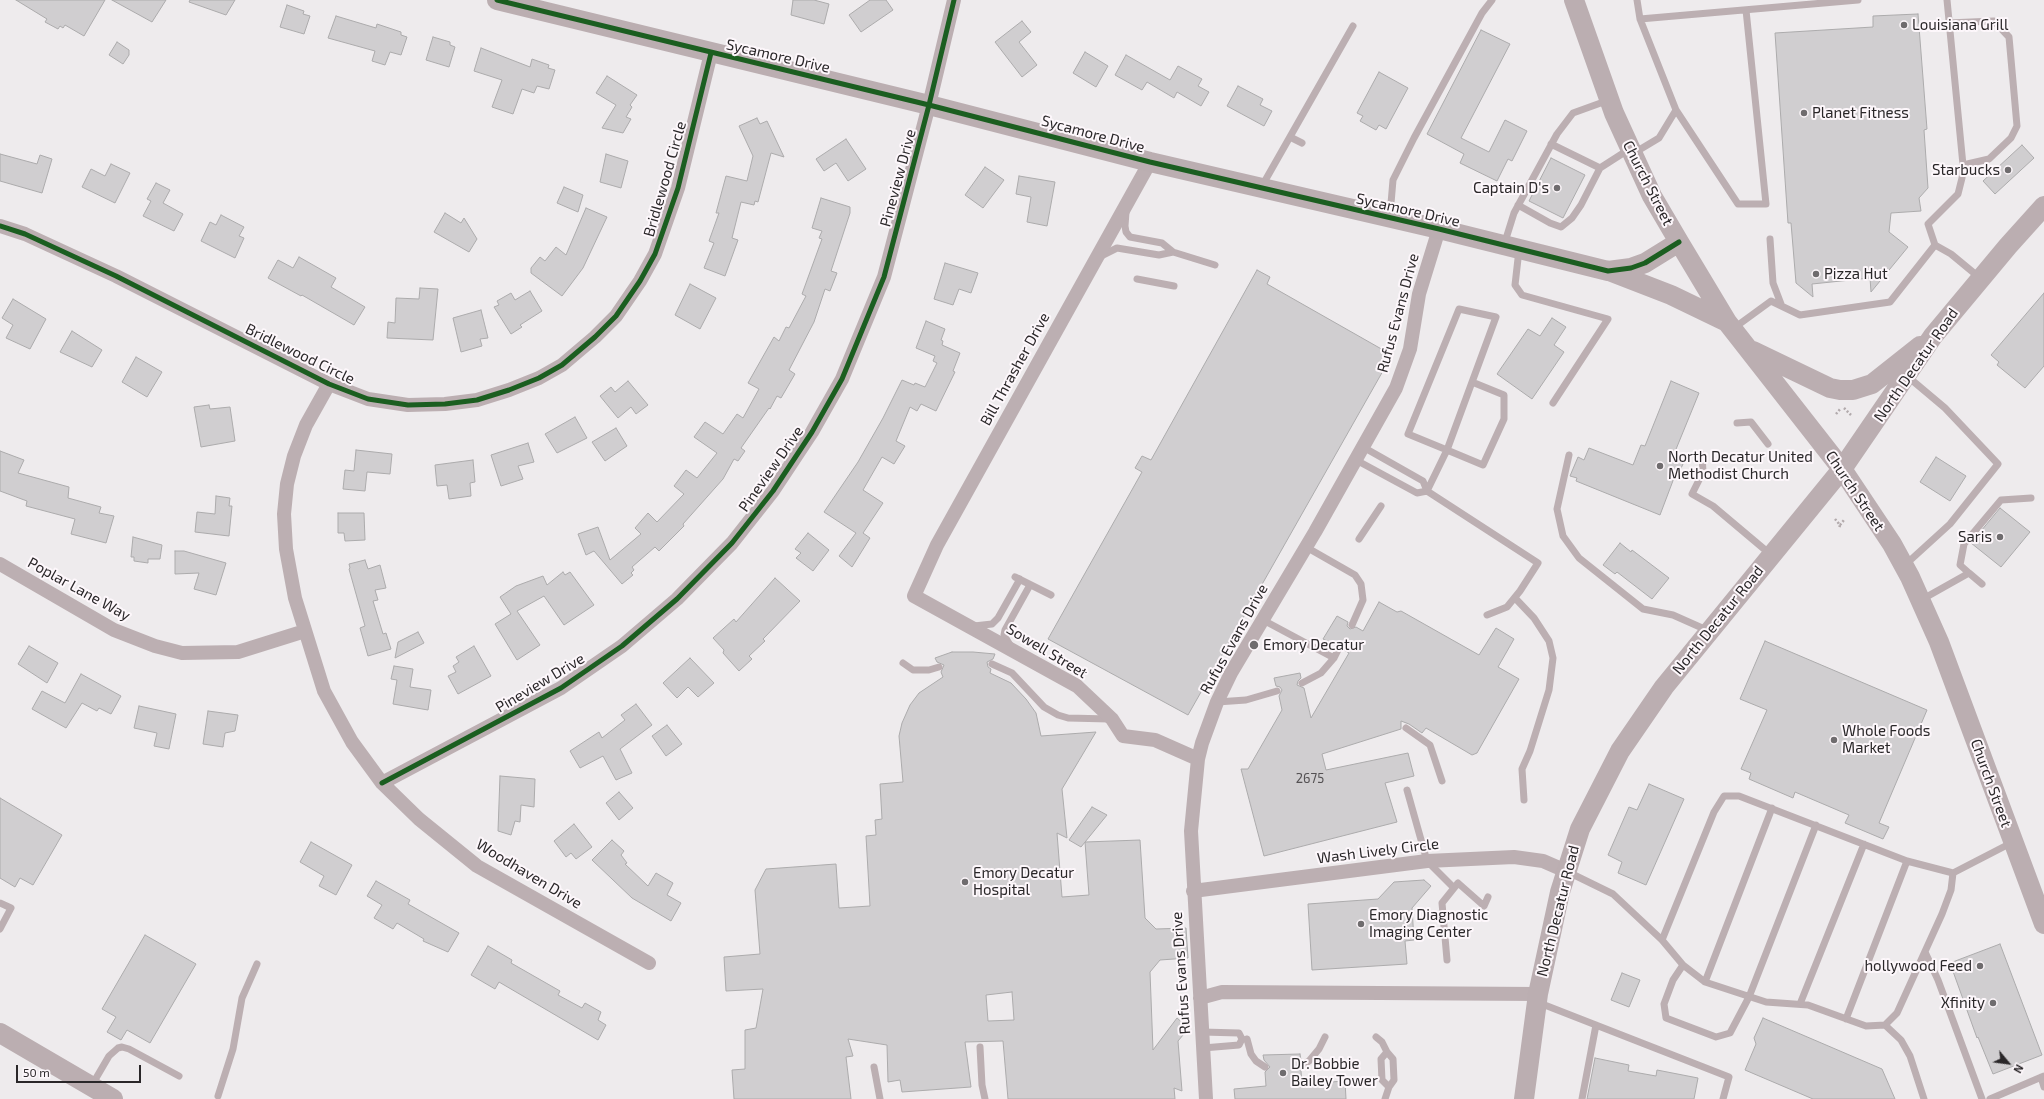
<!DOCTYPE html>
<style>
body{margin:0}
#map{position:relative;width:2044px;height:1099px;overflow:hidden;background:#eeebed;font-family:"Exo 2",sans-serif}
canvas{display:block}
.north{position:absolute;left:1988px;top:1043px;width:40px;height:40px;-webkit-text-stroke:3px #fdf7fb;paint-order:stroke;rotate:119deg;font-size:11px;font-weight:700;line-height:16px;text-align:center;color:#2a2729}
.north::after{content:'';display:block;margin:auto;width:14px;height:18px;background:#2a2729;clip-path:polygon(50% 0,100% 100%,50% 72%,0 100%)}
.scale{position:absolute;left:16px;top:1065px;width:125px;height:18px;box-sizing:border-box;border:2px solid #2a2729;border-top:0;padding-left:5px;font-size:12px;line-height:14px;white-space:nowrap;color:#2a2729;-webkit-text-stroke:3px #fdf7fb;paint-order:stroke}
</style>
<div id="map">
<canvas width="2044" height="1099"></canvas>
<div class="north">N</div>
<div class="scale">50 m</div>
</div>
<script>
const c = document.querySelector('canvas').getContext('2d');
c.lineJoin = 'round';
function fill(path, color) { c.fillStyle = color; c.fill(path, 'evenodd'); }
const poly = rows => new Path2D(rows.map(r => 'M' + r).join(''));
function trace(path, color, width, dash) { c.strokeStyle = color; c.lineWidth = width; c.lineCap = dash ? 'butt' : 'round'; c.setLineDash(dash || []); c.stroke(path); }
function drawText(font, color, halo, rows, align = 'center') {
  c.font = font + ' "Exo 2",sans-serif'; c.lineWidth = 4; c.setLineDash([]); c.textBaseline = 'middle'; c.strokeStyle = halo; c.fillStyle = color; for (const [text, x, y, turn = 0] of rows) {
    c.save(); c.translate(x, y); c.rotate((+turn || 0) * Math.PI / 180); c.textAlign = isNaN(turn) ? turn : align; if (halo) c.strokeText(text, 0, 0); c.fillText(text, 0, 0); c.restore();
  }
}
const building = poly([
 [16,0,105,0,84,36,65,25,63,28,60,26,58,29,45,22,47,19,16,0],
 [112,0,166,0,152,22,112,0],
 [190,0,235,0,226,15,189,2,190,0],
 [793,0,814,0,829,4,824,24,791,15,793,0],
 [870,0,886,0,893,10,861,32,849,15,870,0],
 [287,5,304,11,303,14,310,16,304,34,280,27,287,5],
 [1918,14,1927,129,1924,130,1928,188,1919,198,1921,211,1891,213,1889,232,1908,247,1871,292,1870,278,1812,284,1813,297,1796,283,1791,223,1788,223,1775,33,1873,27,1873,16,1918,14],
 [336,16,376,28,377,24,401,32,401,35,407,37,401,55,390,52,385,65,372,61,375,51,328,38,336,16],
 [1022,21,1031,32,1019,42,1037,65,1022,77,995,42,1022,21],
 [1481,30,1510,44,1461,138,1489,152,1505,120,1527,131,1512,161,1508,159,1497,181,1460,163,1464,154,1427,134,1481,30],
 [433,37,450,42,450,45,455,47,449,67,426,60,433,37],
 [117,42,129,50,129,55,123,64,109,55,117,42],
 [481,48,530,67,532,59,549,65,548,68,555,70,549,89,537,86,534,93,522,89,513,114,492,107,502,80,474,71,481,48],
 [1085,52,1108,66,1096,87,1073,73,1085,52],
 [1126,55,1170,80,1178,66,1202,79,1198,86,1209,92,1201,106,1177,92,1174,98,1147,82,1142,90,1115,75,1126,55],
 [1379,72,1408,88,1386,129,1379,125,1376,130,1360,121,1363,116,1357,113,1379,72],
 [607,76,637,95,630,105,632,107,626,117,631,119,623,133,602,128,616,105,596,93,607,76],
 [1238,86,1263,99,1260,105,1272,111,1264,126,1227,106,1238,86],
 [757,118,760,124,767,121,784,157,771,153,758,202,755,201,754,205,741,202,732,238,738,240,725,276,704,268,714,243,709,241,719,213,716,213,726,176,747,181,753,156,739,126,757,118],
 [846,139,866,169,848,181,836,163,824,171,816,159,846,139],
 [2022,145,2034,158,1995,194,1983,181,2022,145],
 [0,154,37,164,40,155,52,159,42,193,0,181,0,154],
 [606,154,628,161,621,188,600,182,606,154],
 [1551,158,1585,175,1563,218,1529,201,1551,158],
 [111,164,130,173,115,203,82,187,91,169,105,176,111,164],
 [985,167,1004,180,983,208,965,195,985,167],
 [1019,176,1055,182,1047,226,1027,222,1031,197,1016,194,1019,176],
 [156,183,170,190,163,203,183,214,174,231,143,216,151,201,147,199,156,183],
 [564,187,583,195,578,212,557,203,564,187],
 [821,198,850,207,850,213,831,271,837,273,830,291,825,289,814,322,789,370,795,374,781,398,777,396,770,409,769,408,741,448,745,451,738,461,734,459,723,479,683,524,684,526,659,551,655,547,632,567,634,570,631,573,633,575,622,584,594,551,586,555,578,534,598,527,610,560,641,534,635,528,648,513,657,522,684,494,674,486,686,470,697,478,717,453,694,437,705,422,723,434,737,414,743,418,759,389,748,383,774,337,779,341,786,327,789,328,806,296,802,294,822,239,819,238,822,231,812,228,821,198],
 [586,208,607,217,583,268,562,296,531,273,531,268,540,257,545,261,556,247,566,255,586,208],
 [445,213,461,223,464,218,477,239,469,252,434,232,445,213],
 [221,215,244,227,239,236,244,238,235,258,201,241,210,222,216,225,221,215],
 [299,257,336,278,331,287,365,307,354,325,302,295,301,296,268,278,278,260,293,268,299,257],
 [945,263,978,273,971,293,959,289,953,305,934,299,945,263],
 [1257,270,1270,277,1267,284,1392,355,1188,715,1048,639,1142,472,1135,468,1142,456,1151,460,1257,270],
 [690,284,716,298,700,329,675,315,690,284],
 [420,288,438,289,433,340,387,338,388,322,395,323,396,298,419,299,420,288],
 [530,291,542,311,520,325,522,327,511,334,494,307,499,305,497,301,511,293,515,300,530,291],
 [2044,293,2044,366,2025,388,1997,365,1999,362,1991,355,2044,293],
 [13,299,46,319,30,349,6,338,13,325,2,318,13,299],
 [481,310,488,338,480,339,482,346,461,352,453,318,481,310],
 [1552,318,1566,327,1554,345,1564,352,1532,399,1497,374,1528,329,1540,336,1552,318],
 [926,321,945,329,941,340,943,341,942,345,960,353,953,371,955,372,936,411,921,404,917,411,910,407,896,441,905,446,894,464,882,457,863,490,883,503,863,533,870,538,852,567,839,556,856,533,824,512,858,462,883,418,902,380,914,385,915,383,925,387,937,363,933,361,935,356,916,348,926,321],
 [72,331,102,350,92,367,60,352,72,331],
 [136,357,162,372,147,397,122,382,136,357],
 [628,381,648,405,636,414,631,407,618,418,600,396,611,387,615,392,628,381],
 [1671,381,1699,393,1672,459,1683,464,1676,479,1674,478,1660,515,1576,481,1577,478,1570,476,1578,457,1584,460,1589,448,1633,465,1641,445,1645,446,1671,381],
 [209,405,210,409,230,407,235,441,201,447,194,407,209,405],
 [575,417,587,438,557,453,545,434,575,417],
 [616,428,627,446,605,461,592,442,616,428],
 [528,443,534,462,518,466,523,479,501,486,491,455,528,443],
 [356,450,392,454,390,474,367,472,365,491,343,489,345,470,354,471,356,450],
 [0,451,24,460,18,473,69,487,68,498,101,507,99,513,114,516,106,543,71,534,75,519,26,506,27,501,0,491,0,451],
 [1936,457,1966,476,1950,501,1920,482,1936,457],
 [473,460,475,482,470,483,471,496,449,499,447,485,437,486,435,465,473,460],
 [216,496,230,498,229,506,232,506,229,536,195,532,197,512,215,514,216,496],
 [2000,508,2030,532,2001,567,1971,543,2000,508],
 [338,513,364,513,365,540,345,541,344,533,338,533,338,513],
 [808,533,829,550,813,571,796,558,801,553,795,549,808,533],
 [133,537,162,545,160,559,148,559,148,563,134,561,134,557,131,557,133,537],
 [1620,543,1631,552,1632,550,1669,578,1652,599,1617,572,1615,574,1603,565,1620,543],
 [175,551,184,551,226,563,216,595,194,589,199,573,175,574,175,551],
 [365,560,368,569,380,565,386,588,375,590,378,600,373,601,383,634,386,633,391,649,368,656,360,628,365,626,349,569,350,568,349,564,365,560],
 [563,572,565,575,570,572,594,605,564,625,544,596,517,611,540,645,517,660,495,624,511,614,500,597,516,586,543,576,547,585,563,572],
 [775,578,800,601,763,639,765,641,749,656,752,659,739,671,723,653,724,650,713,638,734,619,736,622,775,578],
 [1379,602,1397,612,1401,611,1479,655,1496,628,1514,639,1498,667,1519,679,1477,753,1472,755,1426,728,1422,733,1409,724,1401,721,1401,729,1322,754,1326,770,1408,753,1414,776,1385,783,1397,822,1264,856,1241,769,1248,769,1282,710,1279,696,1282,690,1280,687,1276,686,1274,678,1300,673,1301,678,1298,681,1297,685,1304,688,1311,718,1349,653,1344,650,1342,644,1338,643,1335,645,1323,639,1337,616,1348,622,1347,626,1350,629,1356,627,1363,631,1379,602],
 [418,632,424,643,395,658,398,642,418,632],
 [1765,641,1927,710,1879,823,1889,827,1883,839,1845,823,1849,815,1795,792,1793,798,1749,779,1751,773,1741,769,1767,710,1740,699,1765,641],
 [29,646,58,663,47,683,18,664,29,646],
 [474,646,491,676,458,694,448,676,456,672,453,666,459,662,456,657,474,646],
 [952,652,973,652,995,654,993,659,987,662,988,667,991,669,990,673,1011,683,1026,699,1036,713,1041,736,1096,732,1062,789,1067,838,1057,833,1062,897,1089,895,1085,842,1140,840,1145,918,1156,929,1186,928,1188,958,1160,960,1150,972,1153,1050,1177,1018,1189,1028,1178,1041,1182,1091,1174,1088,1175,1099,1008,1099,1003,1041,965,1042,971,1087,902,1092,900,1080,888,1082,887,1045,848,1039,853,1056,846,1057,851,1099,734,1099,732,1070,745,1069,745,1030,756,1028,763,989,726,991,724,957,760,954,755,890,766,869,836,864,839,908,870,906,866,836,876,835,875,820,882,819,880,784,903,782,899,736,902,723,910,705,919,693,943,677,941,672,944,665,937,662,935,658,952,652],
 [1012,992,1014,1020,988,1021,986,995,1012,992],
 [690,658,714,683,698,697,688,687,677,698,663,683,690,658],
 [394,666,413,669,410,687,431,690,428,710,393,704,397,680,391,679,394,666],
 [81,674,121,696,111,714,99,708,97,711,82,703,66,728,32,709,42,691,65,703,81,674],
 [636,704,652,725,620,749,632,773,616,780,603,756,580,768,570,751,599,732,602,738,625,720,621,715,636,704],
 [139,706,176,714,169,749,154,746,157,733,134,728,139,706],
 [208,711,238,715,235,731,225,733,223,747,203,744,208,711],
 [667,725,682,744,666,756,652,736,667,725],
 [500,776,535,779,534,807,521,805,520,822,515,821,511,835,498,831,500,776],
 [1649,784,1684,799,1646,885,1618,873,1622,862,1608,855,1629,807,1637,810,1649,784],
 [619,792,633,808,619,820,606,803,619,792],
 [0,798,62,835,33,885,20,878,15,887,0,878,0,798],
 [1092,807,1107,815,1081,847,1069,840,1092,807],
 [574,824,592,847,576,859,571,853,566,857,554,841,574,824],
 [612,840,624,851,621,855,627,863,625,864,648,886,656,873,673,883,667,895,681,903,671,921,632,898,592,860,612,840],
 [311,842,352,865,336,895,319,886,324,876,300,862,311,842],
 [1424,880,1431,886,1412,908,1414,940,1405,941,1407,964,1312,970,1308,904,1378,899,1394,882,1424,880],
 [376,881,410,900,408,904,459,933,448,952,423,941,424,939,397,923,393,929,374,918,382,905,367,896,376,881],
 [145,935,196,964,150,1043,127,1030,121,1040,107,1032,116,1017,102,1009,145,935],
 [2000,944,2042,1055,1993,1074,1978,1037,1977,1038,1950,963,2000,944],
 [488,946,512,960,511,963,560,991,558,995,582,1008,585,1003,601,1012,598,1020,606,1025,598,1040,499,982,495,989,471,975,488,946],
 [1622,973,1640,980,1629,1007,1611,1000,1622,973],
 [1763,1018,1882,1069,1895,1099,1813,1099,1745,1070,1756,1044,1754,1038,1763,1018],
 [1300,1054,1301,1060,1296,1067,1301,1071,1302,1084,1345,1081,1346,1099,1235,1099,1234,1089,1266,1086,1265,1072,1270,1067,1264,1060,1263,1055,1300,1054],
 [1595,1058,1629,1065,1628,1071,1656,1076,1657,1070,1698,1078,1694,1099,1587,1099,1595,1058]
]);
fill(building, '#d0ced0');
trace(building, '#acabac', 1);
trace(poly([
 [1844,408,1851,415],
 [1836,414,1841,408],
 [1835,519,1840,525,1839,529],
 [1840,525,1844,520]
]), '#b2aaac', 2.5, [2, 2]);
trace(poly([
 [1637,0,1640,19,1676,110,1738,204,1766,204,1746,10],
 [1947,0,1963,165,1962,178,1958,194,1928,224,1935,245,1951,254,1980,278],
 [1640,19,1858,0],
 [1948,23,1994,21,2009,37,2017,126,2011,138,1989,159,1963,165],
 [1290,137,1302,143],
 [1551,144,1600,168],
 [1634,153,1659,138,1676,110],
 [1262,186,1353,26],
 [1518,205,1550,223,1561,227,1572,218,1581,205,1600,168,1628,150],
 [1390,215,1393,180,1414,138,1482,13,1492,0],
 [1770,239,1773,283,1781,304],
 [1504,245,1514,213,1557,134,1573,113,1609,100],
 [1519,250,1515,285,1522,295,1608,319,1553,403],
 [1173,252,1215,265],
 [1101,256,1117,248,1159,255,1173,252,1162,243,1130,237,1126,232,1125,226,1126,212],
 [1137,279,1174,286],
 [1734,328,1771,301,1800,315,1890,302,1935,245],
 [1737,423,1751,422,1768,444],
 [1363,447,1423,481,1427,491,1538,563,1520,591,1507,607,1487,615],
 [1569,455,1557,509,1563,536,1579,558,1643,609,1673,615,1709,631],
 [1702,455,1703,472,1692,494,1713,506,1770,554],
 [1356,460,1417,493,1427,491,1447,450,1496,317,1459,309,1408,434,1447,450,1483,465,1504,419,1504,395,1472,382],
 [1359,539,1381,506],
 [1306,547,1355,575,1361,584,1363,600,1352,625],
 [1905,565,1950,524,1998,464,1945,408,1907,376],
 [1969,573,1960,565,1964,544,2001,500,2031,498],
 [1015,577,1051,595],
 [1515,598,1534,618,1549,641,1553,658,1549,690,1530,751,1522,769,1524,800],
 [1921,600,1969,573,1982,584],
 [1263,620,1334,658],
 [974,626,992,624,998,618,1020,579],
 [1010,645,1004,635,1005,630,1030,585],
 [903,663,913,670,929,670,939,667],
 [992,664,1012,673,1044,707,1058,715,1068,718,1109,719],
 [1302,683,1321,673,1334,658,1339,648],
 [1217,702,1246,700,1277,691],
 [1406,728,1430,745,1442,781],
 [1407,790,1427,861,1454,888],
 [1568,872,1613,894,1662,940],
 [1953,873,1951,890,1942,914,1897,1013,1885,1025,1866,1026,1808,1005,1766,1002,1705,982,1683,965,1662,940,1714,812,1724,796,1739,796,1907,861,1953,873,2013,842],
 [0,903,11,908,0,929],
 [1925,952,1938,980,1982,1099],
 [1447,960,1442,903,1458,883,1484,906,1488,897],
 [1683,965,1673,980,1664,1004,1666,1018,1716,1037,1730,1033,1749,997,1816,825],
 [1705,982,1772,808],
 [1537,1002,1729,1077,1723,1099],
 [1800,1004,1864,844],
 [1846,1019,1907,861],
 [1885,1025,1901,1040,1910,1056,1924,1099],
 [1202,1032,1239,1033,1242,1039,1239,1045,1203,1048],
 [1376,1037,1382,1042,1387,1052,1393,1059,1394,1080,1389,1087,1385,1099],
 [1247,1039,1251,1054,1256,1061,1265,1067],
 [980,1047,982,1085,985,1099],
 [1387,1052,1381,1059,1382,1080,1389,1087],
 [1301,1066,1309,1061,1319,1049,1325,1037],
 [874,1067,880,1099],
 [2041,1077,2044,1087],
 [92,1085,109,1056,118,1048,122,1047,129,1049,179,1076],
 [218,1096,233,1049,242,998,257,964],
 [1582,1099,1596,1025],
 [1990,1099,2044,1076]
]), '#bcafb2', 7);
trace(poly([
 [1150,162,937,545,914,596,1077,686,1112,719,1123,736,1155,740,1198,759],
 [0,226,25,234,116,276,329,384,368,399,408,405,445,404,477,400,509,390,539,378,562,365,595,337,616,316,640,281,655,254,678,188,711,53],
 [329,384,306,425,294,456,287,484,284,514,286,549,295,598,324,691,352,742,382,783,419,819,477,866,649,963],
 [0,564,114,630,155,646,182,653,238,652,305,631],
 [382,783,561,688,622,646,677,599,732,543,773,491,812,432,842,379,884,277,929,105,954,0],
 [1193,891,1427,861,1514,857,1543,861,1566,871],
 [1200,998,1222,992,1538,994],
 [1206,1099,1191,831,1198,759,1202,743,1217,702,1231,673,1315,532,1396,388,1410,349,1419,294,1439,229]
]), '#bcafb2', 14);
trace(poly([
 [497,0,929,105,1150,162,1439,229,1608,271,1631,268,1645,263,1679,242],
 [1574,0,1614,113,1652,196,1679,242,1727,322,1842,469,1892,544,1910,577,1939,642,2044,924],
 [1609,271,1671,295,1727,322],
 [1753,351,1830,388,1840,390,1853,390,1872,384,1920,346],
 [0,1033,113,1099],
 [1524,1099,1538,994,1560,892,1580,829,1620,751,1664,687,1842,469,1933,336,2008,246,2044,206]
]), '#bbaeb1', 20);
trace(poly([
 [497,0,929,105,1150,162,1439,229,1608,271,1631,268,1645,263,1679,242],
 [0,226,25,234,116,276,329,384,368,399,408,405,445,404,477,400,509,390,539,378,562,365,595,337,616,316,640,281,655,254,678,188,711,53],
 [382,783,561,688,622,646,677,599,732,543,773,491,812,432,842,379,884,277,929,105,954,0]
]), '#1b5e20', 5);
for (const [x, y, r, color] of [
 [1904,25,4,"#6f6c6e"],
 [1804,113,4,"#6f6c6e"],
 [2008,170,4,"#6f6c6e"],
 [1557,188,4,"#6f6c6e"],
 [1816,274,4,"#6f6c6e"],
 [1660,466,4,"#6f6c6e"],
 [2000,537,4,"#6f6c6e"],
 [1254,645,5,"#6f6c6e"],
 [1834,740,4,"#6f6c6e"],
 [965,882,4,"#6f6c6e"],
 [1361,924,4,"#6f6c6e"],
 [1980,966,4,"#6f6c6e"],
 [1993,1003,4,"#6f6c6e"],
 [1283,1073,4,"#6f6c6e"]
]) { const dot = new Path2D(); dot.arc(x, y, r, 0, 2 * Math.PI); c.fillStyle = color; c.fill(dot); trace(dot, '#fdf7fb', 1.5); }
drawText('13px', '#545153', null, [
 ["2675",1310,779]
]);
drawText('15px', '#2a2729', '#fdf7fb', [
 ["Louisiana Grill",1912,25],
 ["Planet Fitness",1812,113],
 ["Starbucks",2000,170,"right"],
 ["Captain D's",1549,188,"right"],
 ["Pizza Hut",1824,274],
 ["North Decatur United",1668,457],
 ["Methodist Church",1668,474],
 ["Saris",1992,537,"right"],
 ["Emory Decatur",1263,645],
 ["Whole Foods",1842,731],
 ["Market",1842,748],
 ["Emory Decatur",973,873],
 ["Hospital",973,890],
 ["Emory Diagnostic",1369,915],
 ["Imaging Center",1369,932],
 ["hollywood Feed",1972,966,"right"],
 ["Xfinity",1985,1003,"right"],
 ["Dr. Bobbie",1291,1064],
 ["Bailey Tower",1291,1081]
], 'left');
drawText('15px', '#2a2729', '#fdf7fb', [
 ["Sycamore Drive",778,56,13],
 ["Sycamore Drive",1093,134,15],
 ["Pineview Drive",898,178,-75],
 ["Bridlewood Circle",665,179,-74],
 ["Church Street",1648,183,63],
 ["Sycamore Drive",1408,210,13],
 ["Rufus Evans Drive",1398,313,-75],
 ["Bridlewood Circle",300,354,26],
 ["North Decatur Road",1916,365,-55],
 ["Bill Thrasher Drive",1015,369,-61],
 ["Pineview Drive",771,469,-55],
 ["Church Street",1855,491,56],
 ["Poplar Lane Way",79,589,29],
 ["North Decatur Road",1718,620,-51],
 ["Rufus Evans Drive",1234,639,-61],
 ["Sowell Street",1047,651,31],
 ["Pineview Drive",540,683,-31],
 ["Church Street",1991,783,70],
 ["Wash Lively Circle",1378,851,-7],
 ["Woodhaven Drive",529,874,31],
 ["North Decatur Road",1558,911,-76],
 ["Rufus Evans Drive",1181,973,-94]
]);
</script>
